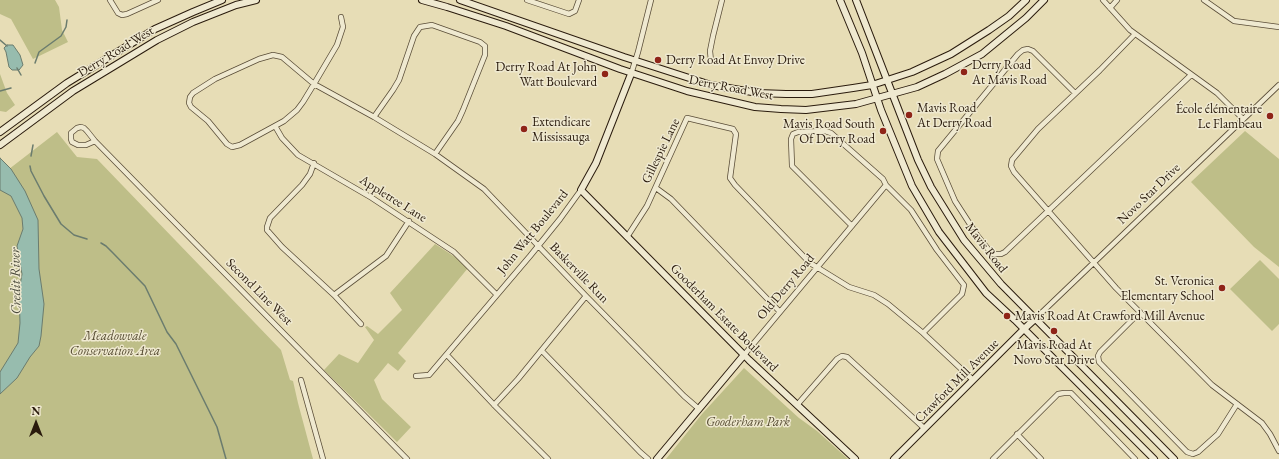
<!DOCTYPE html>
<meta charset="utf-8">
<style>
body{margin:0}
#map{position:relative;width:1279px;height:459px;overflow:hidden;background:#e7ddb6;font-family:"EB Garamond",serif}
canvas{display:block}
.north{position:absolute;left:16px;top:403px;width:40px;height:40px;-webkit-text-stroke:3px #efe9d0;paint-order:stroke;rotate:0deg;font-size:11px;font-weight:700;line-height:16px;text-align:center;color:#2a1b0d}
.north::after{content:'';display:block;margin:auto;width:14px;height:18px;background:#2a1b0d;clip-path:polygon(50% 0,100% 100%,50% 72%,0 100%)}
</style>
<div id="map">
<canvas width="1279" height="459"></canvas>
<div class="north">N</div>
</div>
<script>
const c = document.querySelector('canvas').getContext('2d');
c.lineJoin = 'round';
function fill(path, color) { c.fillStyle = color; c.fill(path, 'evenodd'); }
const poly = rows => new Path2D(rows.map(r => 'M' + r).join(''));
function trace(path, color, width, dash) { c.strokeStyle = color; c.lineWidth = width; c.lineCap = dash ? 'butt' : 'round'; c.setLineDash(dash || []); c.stroke(path); }
function drawText(font, color, halo, rows, align = 'center') {
  c.font = font + ' "EB Garamond",serif'; c.lineWidth = 3; c.setLineDash([]); c.textBaseline = 'middle'; c.strokeStyle = halo; c.fillStyle = color; for (const [text, x, y, turn = 0] of rows) {
    c.save(); c.translate(x, y); c.rotate((+turn || 0) * Math.PI / 180); c.textAlign = isNaN(turn) ? turn : align; if (halo) c.strokeText(text, 0, 0); c.fillText(text, 0, 0); c.restore();
  }
}
fill(poly([
 [0,0,55,0,59,7,62,30,68,42,33,59,11,19,0,14],
 [0,74,7,93,15,105,6,112,0,111],
 [1245,131,1279,159,1279,267,1254,247,1191,182],
 [57,132,77,157,97,159,281,350,290,380,293,381,298,403,313,459,0,459,0,176],
 [435,244,455,257,468,268,398,353,406,361,398,371,388,363,374,380,382,399,411,427,397,442,324,370,339,354,358,363,374,340,365,327,367,326,378,334,402,310,390,293],
 [1260,260,1279,279,1279,324,1272,331,1230,289],
 [744,368,799,418,817,431,848,459,666,459,702,414]
]), '#bebe88');
const water = poly([
 [7,45,13,45,20,55,23,65,19,70,12,70,9,67,6,52,4,48,7,45],
 [0,158,11,169,25,191,38,220,39,269,44,304,41,336,39,346,30,357,17,378,0,394,0,372,18,343,20,323,19,291,22,274,17,246,23,229,22,218,11,196,0,190,0,158]
]);
fill(water, '#97bcae');
trace(water, '#6b7c6e', 1);
trace(poly([
 [0,40,7,46],
 [35,63,39,52,61,36,66,27,67,20],
 [17,68,21,75],
 [0,91,11,88],
 [31,156,33,145],
 [30,166,31,171,44,196,61,224,74,235,87,239],
 [101,243,106,246,113,253,145,286,167,332,176,344,217,427,226,459]
]), '#6b7c6e', 1.5);
const street = poly([
 [110,0,118,13,122,15,127,14,158,0],
 [527,0,569,14,575,11,579,0],
 [1103,0,1130,30,1217,93,1243,119],
 [1204,0,1234,21,1279,27],
 [1110,8,1117,0],
 [341,17,343,27,337,45,314,84,303,102,297,110,284,121,240,145,232,147,227,144,208,121,191,107,189,103,190,97,193,93,215,79,259,59,273,55,282,57,314,84,374,117,435,154,484,189,586,296,684,396,699,409],
 [1135,34,1100,70,1038,129,1012,160,1011,166,1014,172,1116,288,1212,385,1262,423,1270,434,1279,451],
 [711,61,710,51,713,36,722,0],
 [631,74,638,52,651,0],
 [1075,93,1033,51,1028,49,1023,50,1018,54,938,151,937,159,955,201,977,235,992,254,1001,254,1005,252,1191,75],
 [374,117,393,90,399,80,414,36,420,27,432,25,480,42,485,46,485,55,463,110,458,121,435,154],
 [275,126,282,138,298,155,372,198,454,252,497,295],
 [95,141,86,145,78,145,72,142,71,139,71,133,77,128,81,127,84,128,87,131,95,141,407,459],
 [314,163,310,174,302,185,270,218,267,227,267,230,282,247,334,295,361,324],
 [656,188,671,199,780,312],
 [852,226,792,166,791,139,793,134,798,132,825,131,831,133,883,179,886,185,911,210,937,250,964,285,962,294,923,333],
 [627,237,647,206,687,118,733,129,736,134,730,178,735,185,810,263,849,287,874,295,888,304,923,333,973,380],
 [334,295,386,256,409,221],
 [1140,312,1100,352,1098,356,1099,362,1187,452,1193,454,1198,452,1218,434,1237,404],
 [1035,319,1279,85],
 [542,351,640,452,648,459],
 [447,355,496,407,548,459],
 [744,355,886,185],
 [416,376,429,375,530,256,560,219,581,190],
 [301,380,323,459],
 [494,405,518,379,586,296],
 [797,405,837,359,842,356,847,357,924,428],
 [1017,434,1041,459],
 [993,459,1058,394,1064,393,1071,393,1135,459]
]);
const secondary = poly([
 [422,0,447,7,506,26,620,69,687,91,755,107,781,109,806,110,856,104,917,87,945,74,982,54,1026,18,1044,0],
 [460,0,624,57,711,85,758,93,786,94,812,94,853,88,872,85,912,72,951,54,989,30,1009,16,1026,0],
 [840,0,862,53,881,110,912,186,939,232,986,293,1015,320,1154,459],
 [856,0,918,160,931,187,964,240,1001,284,1174,459],
 [631,74,596,163,581,190,749,360,855,459],
 [0,132,67,83,155,29,193,12,222,0],
 [0,145,73,91,157,40,193,22,236,5,256,0],
 [657,459,744,355],
 [894,459,1024,329,1035,319]
]);
trace(street, '#594c37', 6);
trace(secondary, '#2a1b0d', 8);
trace(street, '#efe9d0', 4.5);
trace(secondary, '#efe9d0', 6);
for (const [x, y, r, color] of [
 [658,60,4,"#8f2418"],
 [964,72,4,"#8f2418"],
 [605,74,4,"#8f2418"],
 [909,115,4,"#8f2418"],
 [1270,116,4,"#8f2418"],
 [524,129,4,"#8f2418"],
 [883,131,4,"#8f2418"],
 [1222,288,4,"#8f2418"],
 [1007,316,4,"#8f2418"],
 [1054,331,4,"#8f2418"]
]) { const dot = new Path2D(); dot.arc(x, y, r, 0, 2 * Math.PI); c.fillStyle = color; c.fill(dot); trace(dot, '#efe9d0', 1.5); }
drawText('13px', '#2a1b0d', '#efe9d0', [
 ["Derry Road West",116,52,-31],
 ["Derry Road West",731,88,11],
 ["Gillespie Lane",661,151,-64],
 ["Novo Star Drive",1149,194,-44],
 ["Appletree Lane",393,199,32],
 ["John Watt Boulevard",533,232,-51],
 ["Mavis Road",986,248,52],
 ["Baskerville Run",579,273,46],
 ["Old Derry Road",786,287,-50],
 ["Second Line West",259,292,45],
 ["Gooderham Estate Boulevard",724,318,45],
 ["Crawford Mill Avenue",957,381,-45]
]);
drawText('13px', '#2a1b0d', '#efe9d0', [
 ["Derry Road At Envoy Drive",666,60],
 ["Derry Road",972,65],
 ["At Mavis Road",972,80],
 ["Derry Road At John",597,67,"right"],
 ["Watt Boulevard",597,82,"right"],
 ["Mavis Road",917,108],
 ["At Derry Road",917,123],
 ["École élémentaire",1262,109,"right"],
 ["Le Flambeau",1262,124,"right"],
 ["Extendicare",532,122],
 ["Mississauga",532,137],
 ["Mavis Road South",875,124,"right"],
 ["Of Derry Road",875,139,"right"],
 ["St. Veronica",1214,281,"right"],
 ["Elementary School",1214,296,"right"],
 ["Mavis Road At Crawford Mill Avenue",1015,316],
 ["Mavis Road At",1054,345,"center"],
 ["Novo Star Drive",1054,360,"center"]
], 'left');
drawText('italic 13px', '#564c32', '#efe9d0', [
 ["Meadowvale",115,336],
 ["Conservation Area",115,351],
 ["Gooderham Park",748,422]
]);
drawText('italic 14px', '#4b4b3d', '#efe9d0', [
 ["Credit River",16,281,-91]
]);
</script>
